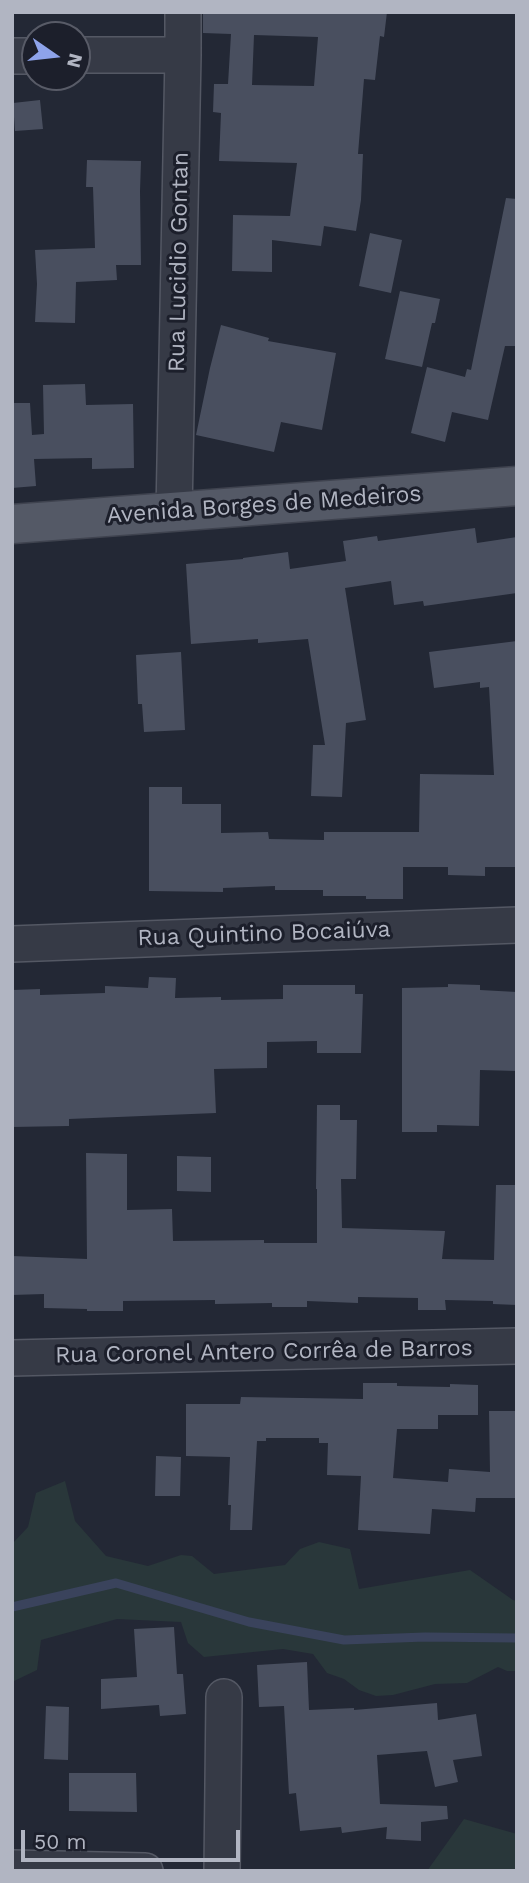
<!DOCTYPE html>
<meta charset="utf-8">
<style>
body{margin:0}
#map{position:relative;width:529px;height:1883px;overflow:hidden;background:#232835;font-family:"Work Sans",sans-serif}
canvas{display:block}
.frame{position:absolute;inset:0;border:14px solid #b1b5c2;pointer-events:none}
.north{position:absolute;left:21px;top:21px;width:70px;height:70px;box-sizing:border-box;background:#1c1f2b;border:2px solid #585b67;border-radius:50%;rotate:104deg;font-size:19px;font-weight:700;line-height:28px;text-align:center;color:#b1b5c2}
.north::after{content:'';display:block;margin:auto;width:24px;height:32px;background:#8ea3ea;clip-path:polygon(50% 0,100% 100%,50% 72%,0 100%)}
.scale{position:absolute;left:21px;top:1830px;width:219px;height:32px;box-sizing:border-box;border:4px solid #b1b5c2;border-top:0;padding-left:9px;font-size:21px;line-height:24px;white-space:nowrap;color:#b1b5c2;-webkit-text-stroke:5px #1c1f2b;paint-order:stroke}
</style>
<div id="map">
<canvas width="529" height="1883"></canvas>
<div class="frame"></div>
<div class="north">N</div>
<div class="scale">50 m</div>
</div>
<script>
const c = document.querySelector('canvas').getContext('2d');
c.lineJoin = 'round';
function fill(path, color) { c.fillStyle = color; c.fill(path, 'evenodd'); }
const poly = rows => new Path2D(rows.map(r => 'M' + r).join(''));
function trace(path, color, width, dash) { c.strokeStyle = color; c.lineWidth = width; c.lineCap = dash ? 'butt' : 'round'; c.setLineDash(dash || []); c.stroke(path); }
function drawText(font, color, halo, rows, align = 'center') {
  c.font = font + ' "Work Sans",sans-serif'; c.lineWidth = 6; c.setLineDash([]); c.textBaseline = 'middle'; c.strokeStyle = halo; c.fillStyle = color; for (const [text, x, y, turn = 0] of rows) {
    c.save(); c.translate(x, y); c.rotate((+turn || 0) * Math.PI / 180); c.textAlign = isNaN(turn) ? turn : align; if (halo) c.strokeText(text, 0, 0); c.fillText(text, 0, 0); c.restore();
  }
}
fill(poly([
 [65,1481,75,1521,106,1556,148,1566,181,1555,192,1556,214,1574,285,1565,300,1549,319,1542,350,1549,359,1589,470,1570,513,1600,517,1601,517,1671,507,1671,498,1667,467,1683,435,1684,393,1695,376,1696,359,1690,344,1679,327,1673,313,1654,283,1649,204,1657,188,1643,181,1622,117,1619,41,1640,37,1670,12,1682,12,1544,28,1527,36,1493],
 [464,1819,517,1834,517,1871,427,1871]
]), '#29373a');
trace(poly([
 [12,1607,116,1583,249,1622,344,1640,425,1637,517,1638]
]), '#3a435c', 9);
fill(poly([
 [203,12,387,12,384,37,380,36,375,80,364,79,358,154,363,154,361,200,356,231,324,226,321,246,272,240,272,272,232,271,233,215,290,216,297,163,219,161,221,113,213,112,214,84,228,84,231,34,203,33],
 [254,35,318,37,314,86,252,85],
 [40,100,43,129,15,131,13,103],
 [87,160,141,161,140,191,141,265,116,265,117,280,76,282,75,323,35,322,37,284,35,250,95,248,93,187,86,187],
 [506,198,517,199,517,346,505,346,488,420,452,412,445,442,411,433,427,367,465,377,467,369,471,370],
 [370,233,402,240,391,293,359,286],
 [400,291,440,299,435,323,432,323,422,367,385,359],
 [221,325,269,338,268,341,336,353,322,430,281,422,274,452,196,435,210,368],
 [85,384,86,405,133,404,134,468,92,469,92,458,34,459,36,486,12,488,12,403,30,403,32,435,44,434,43,385],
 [475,528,477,543,517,537,517,593,424,606,423,601,394,605,391,581,345,588,366,720,346,723,342,797,311,796,313,745,325,745,308,639,258,643,258,639,191,644,186,564,243,559,243,558,288,552,290,569,346,561,343,541,377,536,378,541],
 [517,641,517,867,485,867,485,876,448,875,448,867,403,867,403,899,366,899,366,896,323,896,323,890,275,890,275,886,223,888,223,892,149,891,149,787,182,787,182,804,221,804,221,833,268,832,269,839,324,840,324,832,419,832,420,774,494,775,489,687,480,688,480,682,434,688,429,652],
 [181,652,185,730,144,732,142,704,138,704,136,655],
 [149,977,176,978,175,998,221,997,221,1000,283,999,283,985,355,985,355,994,363,994,361,1053,317,1053,317,1041,267,1042,267,1068,214,1069,216,1113,69,1119,69,1126,12,1127,12,990,40,989,40,995,105,993,105,986,148,988],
 [448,984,480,985,480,990,517,992,517,1071,480,1070,479,1126,437,1125,437,1132,402,1132,402,988,448,987],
 [317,1105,340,1105,340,1120,357,1120,356,1179,341,1179,342,1228,445,1231,442,1259,494,1260,496,1185,517,1185,517,1305,493,1304,493,1301,445,1300,446,1310,418,1310,418,1298,358,1297,358,1303,307,1301,307,1307,272,1307,272,1303,215,1304,215,1300,123,1301,123,1311,87,1311,87,1309,44,1308,44,1294,12,1295,12,1256,87,1259,86,1153,127,1154,127,1210,172,1209,173,1241,264,1240,264,1243,317,1243,317,1189,316,1189],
 [177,1156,211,1157,211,1192,177,1191],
 [363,1383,397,1383,397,1386,450,1387,450,1384,478,1385,478,1415,438,1415,438,1429,397,1429,393,1478,448,1482,449,1469,490,1472,489,1411,517,1411,517,1498,476,1498,475,1512,432,1509,430,1534,358,1530,361,1476,327,1475,328,1443,319,1443,319,1438,266,1438,266,1441,257,1441,252,1530,230,1530,231,1505,228,1505,230,1457,186,1456,186,1404,240,1404,241,1397,363,1399],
 [156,1456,181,1457,180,1496,155,1496],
 [174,1627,177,1674,183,1674,186,1714,160,1716,159,1705,101,1709,101,1679,137,1677,134,1629],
 [307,1662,309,1710,354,1708,354,1710,437,1703,438,1720,476,1714,482,1756,453,1760,458,1782,435,1787,427,1751,377,1755,380,1804,447,1806,448,1819,421,1822,421,1841,386,1839,387,1827,342,1833,341,1827,300,1831,296,1793,289,1794,284,1706,259,1707,257,1665],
 [46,1706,69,1707,68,1760,44,1759],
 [69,1773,136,1773,137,1812,69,1811]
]), '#494f5f');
const minor = poly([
 [77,55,183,55],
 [12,56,35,56],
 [174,512,183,55,183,12],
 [12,944,517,925],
 [12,1358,517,1346],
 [12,1868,145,1871],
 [222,1871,224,1697]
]);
const major = poly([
 [12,524,517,486]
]);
trace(minor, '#545864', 38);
trace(major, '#3f434f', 41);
trace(minor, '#363a46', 35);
trace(major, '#545966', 38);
drawText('23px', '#b1b5c2', '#1c1f2b', [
 ["Rua Lucidio Gontan",179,262,-89],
 ["Avenida Borges de Medeiros",264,505,-4],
 ["Rua Quintino Bocaiúva",264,934,-2],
 ["Rua Coronel Antero Corrêa de Barros",264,1352,-1]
]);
</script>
